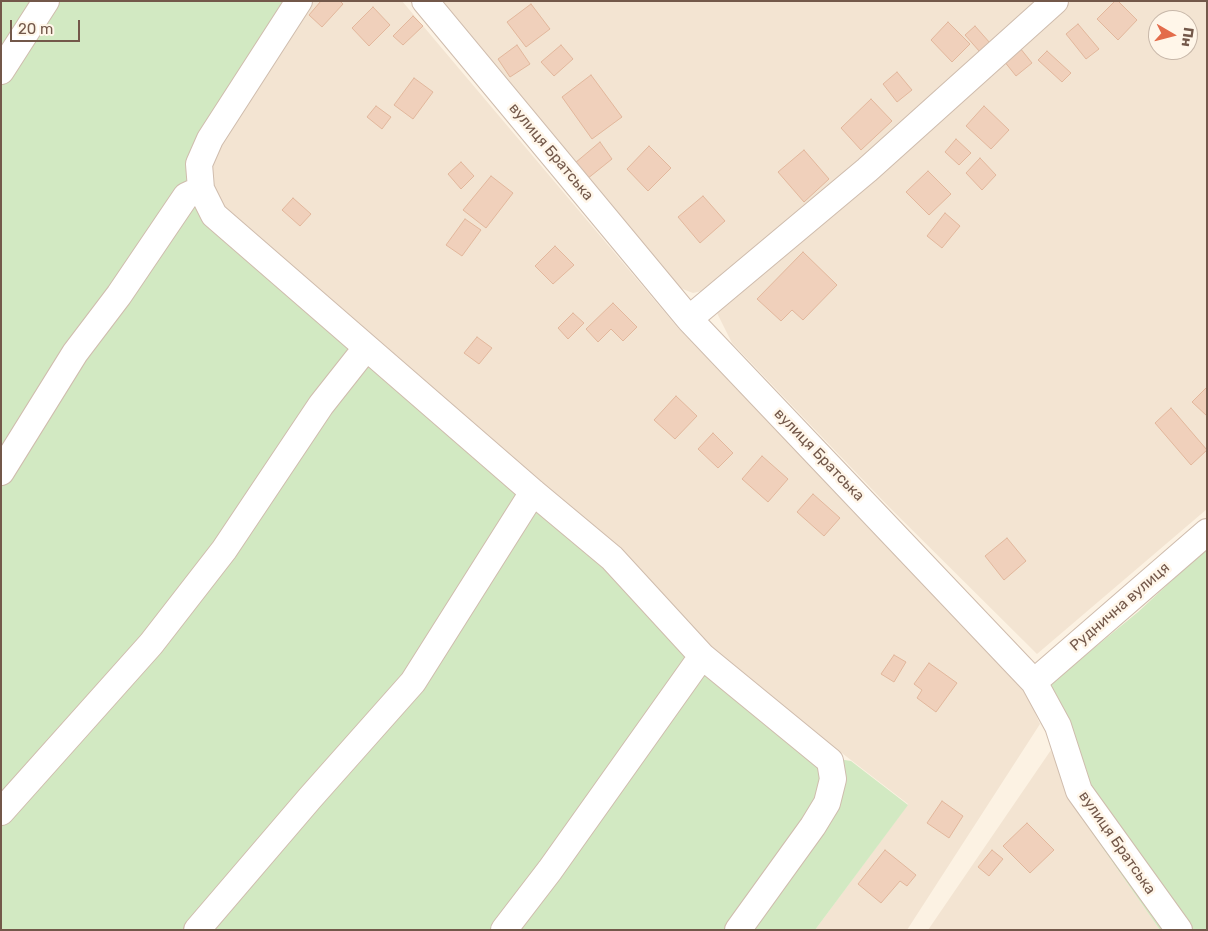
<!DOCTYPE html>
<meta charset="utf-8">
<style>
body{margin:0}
#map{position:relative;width:1208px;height:931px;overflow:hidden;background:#fcf2e3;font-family:Rubik,sans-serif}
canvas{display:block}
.frame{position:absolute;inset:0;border:2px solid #73584a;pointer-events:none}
.north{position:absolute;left:1148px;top:10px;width:50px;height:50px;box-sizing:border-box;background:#fff6e9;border:1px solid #c7b7a9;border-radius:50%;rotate:98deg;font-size:14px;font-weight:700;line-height:20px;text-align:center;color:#73584a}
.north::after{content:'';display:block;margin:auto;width:18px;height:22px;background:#e36c4b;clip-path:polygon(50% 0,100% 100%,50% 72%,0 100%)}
.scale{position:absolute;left:10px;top:20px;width:70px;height:22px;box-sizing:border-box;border:2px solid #73584a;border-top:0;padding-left:6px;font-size:15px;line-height:18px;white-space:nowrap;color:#73584a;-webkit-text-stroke:4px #fff6e9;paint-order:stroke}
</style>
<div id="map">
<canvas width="1208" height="931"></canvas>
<div class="frame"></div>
<div class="north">Пн</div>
<div class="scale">20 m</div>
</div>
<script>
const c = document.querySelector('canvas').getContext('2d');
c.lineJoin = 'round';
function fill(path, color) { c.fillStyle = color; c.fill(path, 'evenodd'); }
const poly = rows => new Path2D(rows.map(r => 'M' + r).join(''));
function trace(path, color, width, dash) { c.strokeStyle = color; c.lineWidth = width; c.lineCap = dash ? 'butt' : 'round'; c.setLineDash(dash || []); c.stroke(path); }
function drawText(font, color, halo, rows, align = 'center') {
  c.font = font + ' Rubik,sans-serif'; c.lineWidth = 5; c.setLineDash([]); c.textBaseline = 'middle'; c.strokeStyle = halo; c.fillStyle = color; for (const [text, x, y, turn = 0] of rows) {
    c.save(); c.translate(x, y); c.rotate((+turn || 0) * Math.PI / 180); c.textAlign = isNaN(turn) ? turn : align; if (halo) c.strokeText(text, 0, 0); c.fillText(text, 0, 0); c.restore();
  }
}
fill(poly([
 [307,1,402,1,678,328,1024,688,1040,724,907,930,815,930,908,804,707,649,221,211,212,188,208,164],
 [438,1,1043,1,710,289,693,293,675,286],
 [1071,1,1207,1,1207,509,1037,654,889,507,732,343,715,309,1020,47],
 [1158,20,1188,20,1188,50,1158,50],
 [1051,750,1072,804,1160,930,928,930]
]), '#f3e4d2');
fill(poly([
 [1,1,288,1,204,131,181,196,607,564,807,754,851,761,908,805,815,930,1,930],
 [1207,548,1207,930,1160,930,1072,804,1087,771,1049,685,1138,612]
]), '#d2e9c2');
const building = poly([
 [321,1,340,1,343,4,322,27,309,15,321,1],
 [1115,1,1118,1,1137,20,1118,40,1097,19,1115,1],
 [531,4,550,29,526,47,507,22,531,4],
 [373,7,390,25,369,46,352,28,373,7],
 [413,16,423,26,403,45,393,36,413,16],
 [948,22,970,44,952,62,931,40,948,22],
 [1078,24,1099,49,1086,59,1066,34,1078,24],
 [975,26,990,43,980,52,965,35,975,26],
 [517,45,530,64,510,77,498,59,517,45],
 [561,45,573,59,554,76,541,62,561,45],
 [1020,48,1032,63,1016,76,1004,61,1020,48],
 [1047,51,1071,73,1062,82,1038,60,1047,51],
 [897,72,912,90,897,102,883,84,897,72],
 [591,75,622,117,592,139,562,97,591,75],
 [414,78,433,92,413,119,394,105,414,78],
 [871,99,892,121,861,150,841,128,871,99],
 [376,106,391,117,382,129,367,117,376,106],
 [984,106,1009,130,991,149,966,126,984,106],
 [956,139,971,153,959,165,945,152,956,139],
 [600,142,612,159,587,179,575,163,600,142],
 [649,146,671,168,648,191,627,169,649,146],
 [804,150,829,179,804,202,778,172,804,150],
 [980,158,996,175,982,190,966,173,980,158],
 [461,162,474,176,461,189,448,174,461,162],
 [928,171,951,194,929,215,906,192,928,171],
 [491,176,513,193,486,228,463,210,491,176],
 [703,196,725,221,700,243,678,217,703,196],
 [293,198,311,214,300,226,282,210,293,198],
 [945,213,960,226,942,248,927,236,945,213],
 [465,219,481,230,462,256,446,245,465,219],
 [555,246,574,265,553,284,535,266,555,246],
 [803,252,837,285,803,320,792,310,781,321,757,299,803,252],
 [613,303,637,327,623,341,611,329,598,342,586,329,613,303],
 [573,313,584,323,568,339,558,328,573,313],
 [477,337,492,348,479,364,464,353,477,337],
 [1207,387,1207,416,1192,402,1207,387],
 [676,396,697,416,675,439,654,420,676,396],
 [1171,408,1207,450,1191,465,1155,423,1171,408],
 [713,433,733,453,718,468,698,449,713,433],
 [762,456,788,479,768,502,742,479,762,456],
 [813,494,840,518,824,536,797,512,813,494],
 [1007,538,1026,561,1004,580,985,556,1007,538],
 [894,655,906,662,894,682,881,674,894,655],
 [929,663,957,683,936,712,917,698,922,690,914,684,929,663],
 [942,801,963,816,949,838,927,823,942,801],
 [1027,823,1054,850,1030,873,1003,846,1027,823],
 [885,850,916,875,907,886,900,881,881,903,858,884,885,850],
 [992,850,1003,859,989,876,978,867,992,850]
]);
fill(building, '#f0d0bb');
trace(building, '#e2b79c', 1);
const minor = poly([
 [299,1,210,139,199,164,201,189,214,215,533,492,612,558,702,656,830,761,833,779,827,803,813,826,738,930],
 [425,1,689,319,1034,682,1058,726,1079,791,1179,930],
 [1,71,46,1],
 [689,319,867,170,1055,1],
 [1,472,75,353,119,295,186,196,201,189],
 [1034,682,1207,532],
 [1,812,151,644,224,550,321,405,366,348],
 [197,930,310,798,413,682,533,492],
 [504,930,550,870,702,656]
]);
trace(minor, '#cfbcad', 28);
trace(minor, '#fff', 26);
drawText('15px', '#73584a', '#fff6e9', [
 ["вулиця Братська",551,152,50],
 ["вулиця Братська",819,455,46],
 ["Руднична вулиця",1120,607,-41],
 ["вулиця Братська",1117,843,55]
]);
</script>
